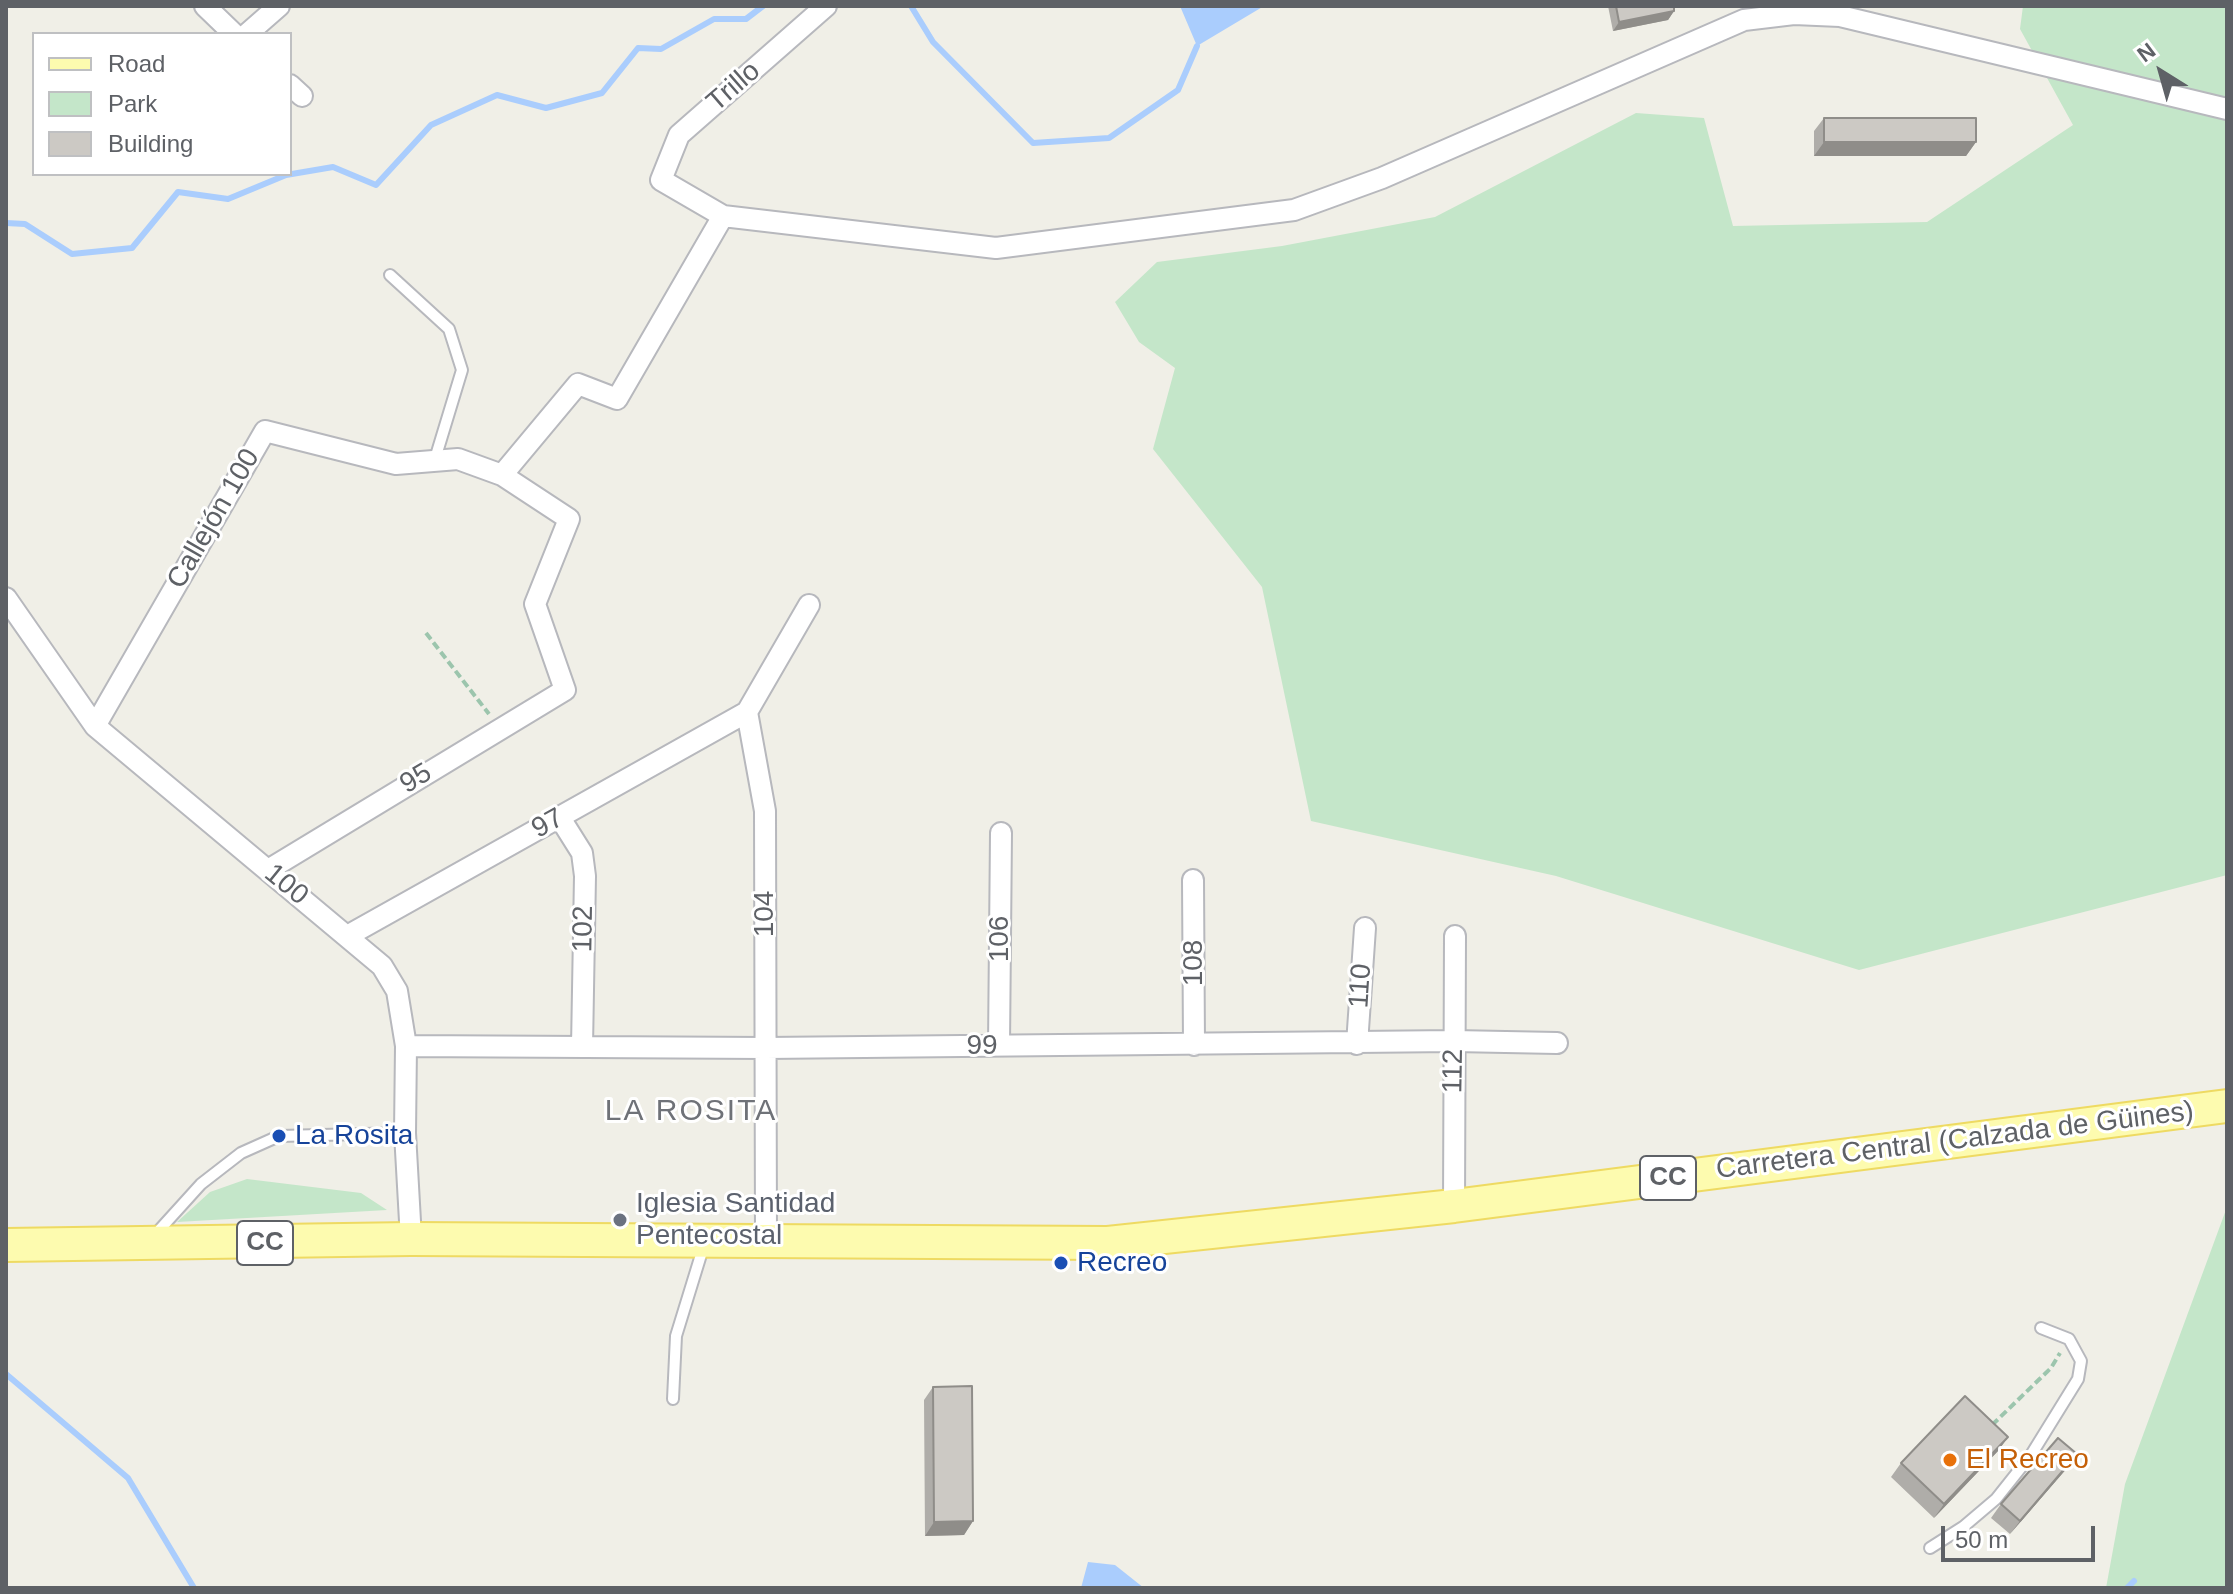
<!DOCTYPE html>
<meta charset="utf-8">
<style>
body{margin:0}
#map{position:relative;width:2233px;height:1594px;overflow:hidden;background:#f0efe7;font-family:Helvetica,sans-serif}
canvas{display:block}
.frame{position:absolute;inset:0;border:8px solid #5e6166;pointer-events:none}
.legend{position:absolute;left:32px;top:32px;width:260px;height:144px;box-sizing:border-box;background:#fff;border:2px solid #bfc0c2;margin:0;padding:10px 14px;list-style:none;font-size:24px;color:#5e6166}
.legend li{display:flex;align-items:center;gap:16px;height:40px}
.legend b{width:40px;border:2px solid #bfc0c2}
.north{position:absolute;left:2121px;top:32px;width:80px;height:80px;-webkit-text-stroke:6px #fff;paint-order:stroke;rotate:323deg;font-size:22px;font-weight:700;line-height:32px;text-align:center;color:#5e6166}
.north::after{content:'';display:block;margin:auto;width:28px;height:36px;background:#5e6166;clip-path:polygon(50% 0,100% 100%,50% 72%,0 100%)}
.scale{position:absolute;left:1941px;top:1526px;width:154px;height:36px;box-sizing:border-box;border:4px solid #5e6166;border-top:0;padding-left:10px;font-size:24px;line-height:28px;white-space:nowrap;color:#5e6166;-webkit-text-stroke:6px #fff;paint-order:stroke}
</style>
<div id="map">
<canvas width="2233" height="1594"></canvas>
<div class="frame"></div>
<ul class="legend">
<li><b style="height:10px;background:#fdfbaf"></b>Road</li>
<li><b style="height:22px;background:#c4e6c9"></b>Park</li>
<li><b style="height:22px;background:#ccc9c4"></b>Building</li>
</ul>
<div class="north">N</div>
<div class="scale">50 m</div>
</div>
<script>
const c = document.querySelector('canvas').getContext('2d');
c.lineJoin = 'round';
function fill(path, color) { c.fillStyle = color; c.fill(path, 'evenodd'); }
const poly = rows => new Path2D(rows.map(r => 'M' + r).join(''));
function trace(path, color, width, dash) { c.strokeStyle = color; c.lineWidth = width; c.lineCap = dash ? 'butt' : 'round'; c.setLineDash(dash || []); c.stroke(path); }
function drawText(font, color, halo, rows, align = 'center') {
  c.font = font + ' Helvetica,sans-serif'; c.lineWidth = 6; c.setLineDash([]); c.textBaseline = 'middle'; c.strokeStyle = halo; c.fillStyle = color; for (const [text, x, y, turn = 0] of rows) {
    c.save(); c.translate(x, y); c.rotate((+turn || 0) * Math.PI / 180); c.textAlign = isNaN(turn) ? turn : align; if (halo) c.strokeText(text, 0, 0); c.fillText(text, 0, 0); c.restore();
  }
}
fill(poly([
 [2023,6,2227,6,2227,875,1859,970,1556,876,1311,821,1262,587,1153,449,1175,368,1139,342,1115,302,1157,262,1282,246,1435,217,1636,113,1704,118,1733,226,1927,222,2073,125,2020,29],
 [247,1179,361,1193,387,1210,177,1222,210,1192],
 [2227,1207,2227,1588,2106,1588,2125,1484]
]), '#c4e6c9');
fill(poly([
 [1180,6,1264,6,1197,46],
 [1088,1562,1115,1565,1144,1588,1081,1588]
]), '#aacdfd');
trace(poly([
 [911,6,933,42,1033,143,1109,138,1178,90,1197,46],
 [6,223,25,224,72,254,132,248,178,192,228,199,286,175,333,167,376,185,431,125,497,95,546,108,602,93,638,48,661,49,714,19,746,19,763,6],
 [6,1374,128,1478,194,1588],
 [2127,1588,2134,1581]
]), '#aacdfd', 6);
const service = poly([
 [390,275,449,329,462,370,435,459],
 [153,1237,201,1184,241,1153,279,1136,405,1133],
 [673,1399,676,1336,704,1245],
 [1930,1548,1963,1527,1996,1499,2031,1455,2078,1379,2081,1361,2069,1339,2041,1328]
]);
const minor = poly([
 [205,6,234,34],
 [826,6,679,135,661,180,723,216,996,248,1294,210,1382,178,1744,20,1794,14,1840,16,2227,109],
 [247,34,279,6],
 [290,85,302,96],
 [502,475,578,384,617,399,723,216],
 [6,598,95,726,382,966,397,991,406,1046,405,1133,411,1239],
 [95,726,265,431,396,464,458,459,502,475,569,519,535,604,565,690,268,870],
 [560,818,582,853,585,876,582,1047],
 [1193,880,1194,1045],
 [349,935,747,712],
 [1357,1044,1365,928],
 [999,1045,1001,833],
 [406,1046,766,1048,1454,1041,1557,1043],
 [1454,1206,1455,936],
 [766,1242,765,811,747,712,809,605]
]);
const primary = poly([
 [6,1245,411,1239,1108,1243,1454,1206,2227,1106]
]);
trace(service, '#b7b8bd', 14);
trace(minor, '#b7b8bd', 24);
trace(primary, '#eeda62', 36);
trace(poly([
 [426,633,489,714],
 [1992,1425,2051,1368,2060,1353]
]), '#9cc5ad', 4, [8, 4]);
trace(service, '#fff', 10);
trace(minor, '#fff', 20);
trace(primary, '#fdfbaf', 32);
fill(poly([
 [1608,6,1674,6,1674,11,1668,20,1613,31],
 [1824,118,1976,142,1966,156,1814,156,1814,131],
 [933,1387,973,1521,964,1535,925,1536,924,1400],
 [2008,1437,1998,1451,1934,1518,1891,1477,1901,1463],
 [2077,1454,2068,1467,2010,1534,1991,1518,2001,1504]
]), '#afada9');
fill(poly([
 [1674,11,1668,20,1613,31,1619,22],
 [1824,142,1976,142,1966,156,1814,156],
 [2008,1437,1998,1451,1934,1518,1944,1504],
 [2077,1454,2068,1467,2010,1534,2020,1521],
 [973,1521,964,1535,925,1536,934,1522]
]), '#8f8d89');
const building = poly([
 [1616,6,1674,6,1674,11,1619,22,1616,6],
 [1824,118,1976,118,1976,142,1824,142,1824,118],
 [972,1386,973,1521,934,1522,933,1387,972,1386],
 [1965,1396,2008,1437,1944,1504,1901,1463,1965,1396],
 [2058,1438,2077,1454,2020,1521,2001,1504,2058,1438]
]);
fill(building, '#ccc9c4');
trace(building, '#8f8d89', 2);
for (const [x, y, r, color] of [
 [279,1136,8,"#1a4fb4"],
 [620,1220,8,"#6b7280"],
 [1061,1263,8,"#1a4fb4"],
 [1950,1460,8,"#e8710a"]
]) { const dot = new Path2D(); dot.arc(x, y, r, 0, 2 * Math.PI); c.fillStyle = color; c.fill(dot); trace(dot, '#fff', 3); }
for (const [x, y, w] of [
 [1668,1178,56],
 [265,1243,56]
]) { const box = new Path2D(); box.roundRect(x - w / 2, y - 22, w, 44, 6); c.fillStyle = '#fff'; c.fill(box); trace(box, '#5e6166', 2); }
drawText('bold 26px', '#5e6166', null, [
 ["CC",1668,1178],
 ["CC",265,1243]
]);
drawText('28px', '#5e6166', '#fff', [
 ["Trillo",734,87,-41],
 ["Callejón 100",214,519,-60],
 ["95",416,779,-31],
 ["97",548,824,-29],
 ["100",286,885,39],
 ["104",765,914,-90],
 ["102",584,929,-89],
 ["106",1000,939,-90],
 ["108",1194,963,-90],
 ["110",1361,986,-86],
 ["99",982,1046],
 ["112",1454,1071,-89],
 ["Carretera Central (Calzada de Güines)",1955,1141,-7]
]);
drawText('28px', '#164399', '#fff', [
 ["La Rosita",295,1136],
 ["Recreo",1077,1263]
], 'left');
drawText('28px', '#5b616d', '#fff', [
 ["Iglesia Santidad",636,1204],
 ["Pentecostal",636,1236]
], 'left');
drawText('28px', '#c56008', '#fff', [
 ["El Recreo",1966,1460]
], 'left');
c.letterSpacing = '2px';
drawText('30px', '#6f7278', '#fff', [
 ["LA ROSITA",691,1112]
]);
c.letterSpacing = '0px';
</script>
